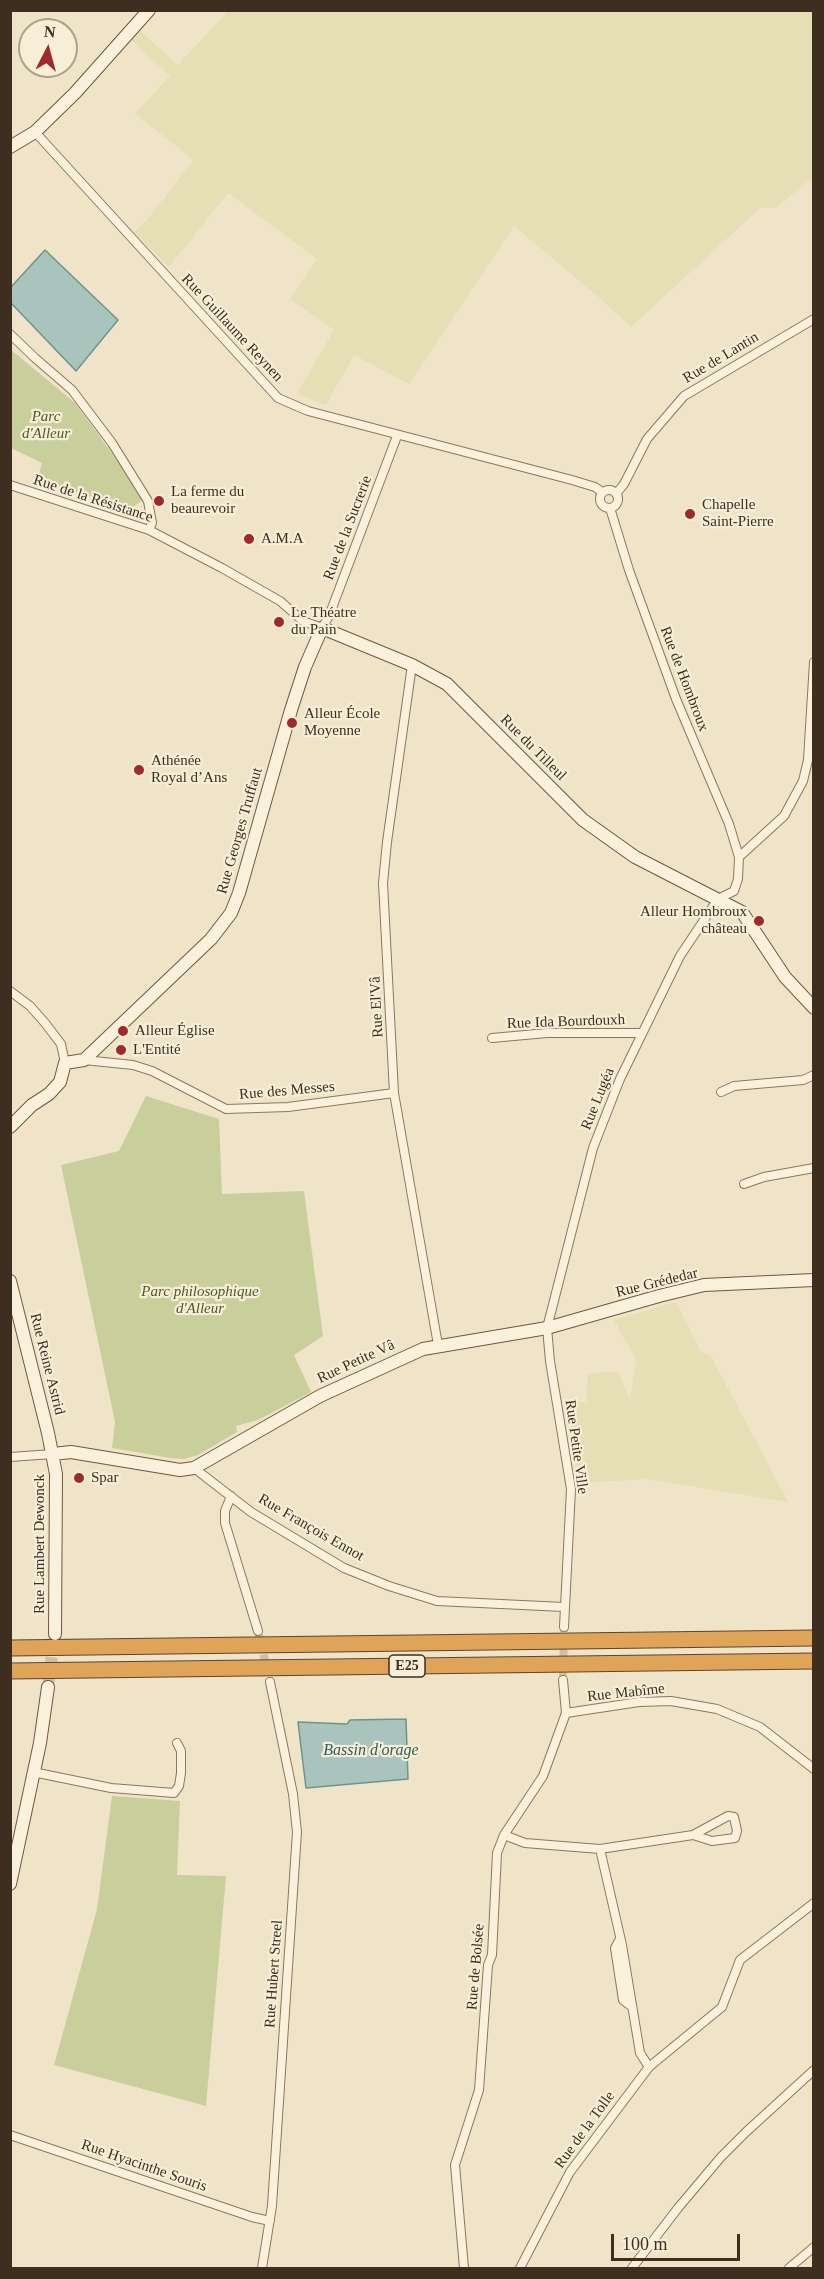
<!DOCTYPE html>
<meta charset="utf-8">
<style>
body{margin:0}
#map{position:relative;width:824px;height:2279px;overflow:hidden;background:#f0e4c8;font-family:"Times New Roman",serif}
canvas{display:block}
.frame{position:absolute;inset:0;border:12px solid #3d2e20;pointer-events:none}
.north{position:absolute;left:18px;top:18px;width:60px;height:60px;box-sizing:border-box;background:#f7eed8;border:2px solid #ada18e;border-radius:50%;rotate:6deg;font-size:16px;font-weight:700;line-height:24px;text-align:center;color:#3d2e20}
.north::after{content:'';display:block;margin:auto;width:21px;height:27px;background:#9e2a2b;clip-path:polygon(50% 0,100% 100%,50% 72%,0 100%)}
.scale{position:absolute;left:611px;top:2234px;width:129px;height:27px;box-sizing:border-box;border:3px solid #3d2e20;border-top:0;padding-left:8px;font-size:18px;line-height:21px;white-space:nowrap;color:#3d2e20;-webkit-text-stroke:4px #f7eed8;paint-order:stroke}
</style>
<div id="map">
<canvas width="824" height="2279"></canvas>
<div class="frame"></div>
<div class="north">N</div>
<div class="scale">100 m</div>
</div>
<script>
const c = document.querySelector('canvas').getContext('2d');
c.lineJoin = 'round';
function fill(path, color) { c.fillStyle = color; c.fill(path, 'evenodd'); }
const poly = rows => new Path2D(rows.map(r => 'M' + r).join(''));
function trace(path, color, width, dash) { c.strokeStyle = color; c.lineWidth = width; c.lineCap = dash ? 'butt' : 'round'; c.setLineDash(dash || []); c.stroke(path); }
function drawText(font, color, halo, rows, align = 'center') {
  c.font = font + ' "Times New Roman",serif'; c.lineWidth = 4.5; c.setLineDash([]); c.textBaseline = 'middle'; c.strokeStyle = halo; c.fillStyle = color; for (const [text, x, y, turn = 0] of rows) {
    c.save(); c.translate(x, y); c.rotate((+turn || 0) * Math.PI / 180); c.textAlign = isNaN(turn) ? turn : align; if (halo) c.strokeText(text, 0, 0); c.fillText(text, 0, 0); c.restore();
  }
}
fill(poly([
 [228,11,813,11,813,177,776,208,760,208,631,327,596,295,514,226,409,384,354,355,326,405,297,394,334,330,290,299,317,259,228,193,169,267,134,232,146,221,194,160,135,114,170,76,130,39,138,29,178,65],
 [676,1302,701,1352,711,1356,788,1502,646,1479,580,1483,564,1403,586,1402,588,1373,618,1372,630,1401,636,1360,614,1320]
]), '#e6deb5');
fill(poly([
 [10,349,75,403,145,498,131,509,37,480,42,463,11,448],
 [146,1096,219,1119,222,1194,304,1191,323,1336,294,1355,311,1392,258,1420,236,1426,237,1432,198,1455,184,1459,170,1458,112,1448,115,1422,61,1165,119,1151],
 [112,1796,180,1801,177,1875,226,1876,206,2106,54,2065,97,1909]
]), '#c9cf9b');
const water = poly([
 [45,250,118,320,76,371,11,303,11,287,45,250],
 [406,1719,408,1779,306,1788,298,1722,347,1724,350,1720,406,1719]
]);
fill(water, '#a9c4bc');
trace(water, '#6f938a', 1.5);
trace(poly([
 [258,1631,270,1682],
 [563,1680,564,1627]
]), '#ccc0a6', 8, [8, 4]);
trace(poly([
 [48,1687,54,1639]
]), '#ccc0a6', 12, [12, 6]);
const street = poly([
 [35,132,278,398,308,411,572,480,595,487,602,492],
 [10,334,35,358,72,390,112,443,148,501,152,523,149,530],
 [10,485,149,530,222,568,280,601,303,621,322,628,329,616,397,436],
 '600 499a9 9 0 1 1 18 0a9 9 0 1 1-18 0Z',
 [616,494,624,484,647,439,684,396,814,319],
 [412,665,387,842,383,883,394,1093,438,1345],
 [739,857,784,816,803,781,808,760,814,662],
 [10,991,30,1006,45,1023,61,1044,65,1063],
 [492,1038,547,1033,641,1033],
 [84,1060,133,1065,152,1071,226,1109,288,1107,394,1093],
 [721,1092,734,1086,803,1080,814,1075],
 [744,1184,764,1177,814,1168],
 [10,1457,53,1454],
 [194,1468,251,1512,344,1568,389,1586,437,1601,564,1607],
 [231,1496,225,1511,225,1523,258,1631],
 [564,1627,571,1489,550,1361,547,1328,593,1148,620,1079,680,956,718,899,734,891,738,879,739,857,729,824,676,699,629,570,610,508],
 [566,1713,639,1702,671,1701,717,1709,760,1727,814,1769],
 [33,1772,111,1788,174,1793,179,1786,181,1773,181,1751,177,1743],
 [504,1835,525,1843,600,1849,693,1835,712,1841,735,1838,737,1831,734,1817,728,1816,693,1835],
 [600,1849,622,1945,640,2053,649,2067],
 [620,1939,615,1948,623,2000,631,2006],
 [10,2135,252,2217,270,2221],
 [262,2268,272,2206,297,1832,293,1794,270,1682],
 [464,2268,455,2165,479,2090,488,1965,492,1955,497,1853,504,1835,543,1776,566,1713,563,1680],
 [520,2268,570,2172,649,2067,722,2007,740,1960,814,1903],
 [632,2268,678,2208,721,2157,746,2132,814,2070],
 [789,2268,814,2247]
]);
const secondary = poly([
 [10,147,35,132,75,93,149,10],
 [10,1127,32,1105,49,1094,60,1082,65,1063,84,1060,211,939,231,913,239,893,291,710,305,667,322,628,412,665,447,684,583,820,635,857,742,912,785,977,814,1008],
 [10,1281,48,1433,56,1474,55,1634],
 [53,1454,71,1452,180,1470,194,1468,320,1396,423,1349,547,1328,659,1296,704,1285,814,1280],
 [10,1884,40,1743,48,1687]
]);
const highway = poly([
 [10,1648,814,1638],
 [10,1671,814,1661]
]);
trace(street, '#8d765c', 10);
trace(secondary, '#6f573f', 14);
trace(highway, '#5b4430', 17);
trace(street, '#faf1dc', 8);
trace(secondary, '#faf1dc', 12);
trace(highway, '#e0a458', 15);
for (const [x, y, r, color] of [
 [159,501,6,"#9e2a2b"],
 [690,514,6,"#9e2a2b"],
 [249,539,6,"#9e2a2b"],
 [279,622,6,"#9e2a2b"],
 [292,723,6,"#9e2a2b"],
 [139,770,6,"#9e2a2b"],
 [759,921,6,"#9e2a2b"],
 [123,1031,6,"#9e2a2b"],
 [121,1050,6,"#9e2a2b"],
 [79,1478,6,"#9e2a2b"]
]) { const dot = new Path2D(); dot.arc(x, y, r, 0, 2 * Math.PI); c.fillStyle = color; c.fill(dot); trace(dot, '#f7eed8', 2); }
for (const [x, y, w] of [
 [407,1666,36]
]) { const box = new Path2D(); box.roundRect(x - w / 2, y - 11, w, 22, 4.5); c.fillStyle = '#f7eed8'; c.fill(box); trace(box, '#3d2e20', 1.5); }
drawText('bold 14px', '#3d2e20', null, [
 ["E25",407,1666]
]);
drawText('15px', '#3d2e20', '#f7eed8', [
 ["Rue Guillaume Reynen",232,328,47],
 ["Rue de Lantin",721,358,-31],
 ["Rue de la Résistance",93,499,18],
 ["Rue de la Sucrerie",348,528,-69],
 ["Rue de Hombroux",684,679,69],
 ["Rue du Tilleul",533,748,45],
 ["Rue Georges Truffaut",240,831,-74],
 ["Rue El'Vâ",377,1007,-93],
 ["Rue Ida Bourdouxh",566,1022,-2],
 ["Rue des Messes",287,1091,-5],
 ["Rue Lugéa",598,1099,-68],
 ["Rue Grédedar",657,1283,-14],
 ["Rue Petite Vâ",356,1362,-25],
 ["Rue Reine Astrid",47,1364,76],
 ["Rue Petite Ville",576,1447,82],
 ["Rue François Ennot",311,1528,30],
 ["Rue Lambert Dewonck",40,1544,-90],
 ["Rue Mabîme",626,1693,-6],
 ["Rue de Bolsée",476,1967,-85],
 ["Rue Hubert Streel",274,1974,-86],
 ["Rue de la Tolle",585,2130,-54],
 ["Rue Hyacinthe Souris",144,2166,19]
]);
drawText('italic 15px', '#4d5a26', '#f7eed8', [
 ["Parc",46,417],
 ["d'Alleur",46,434],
 ["Parc philosophique",200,1292],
 ["d'Alleur",200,1309]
]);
drawText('15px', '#3d2e20', '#f7eed8', [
 ["La ferme du",171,492],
 ["beaurevoir",171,509],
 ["Chapelle",702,505],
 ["Saint-Pierre",702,522],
 ["A.M.A",261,539],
 ["Le Théatre",291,613],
 ["du Pain",291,630],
 ["Alleur École",304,714],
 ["Moyenne",304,731],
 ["Athénée",151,761],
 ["Royal d’Ans",151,778],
 ["Alleur Hombroux",747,912,"right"],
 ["château",747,929,"right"],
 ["Alleur Église",135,1031],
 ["L'Entité",133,1050],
 ["Spar",91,1478]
], 'left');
drawText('italic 16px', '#2f5d5a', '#f7eed8', [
 ["Bassin d'orage",371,1751]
]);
</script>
